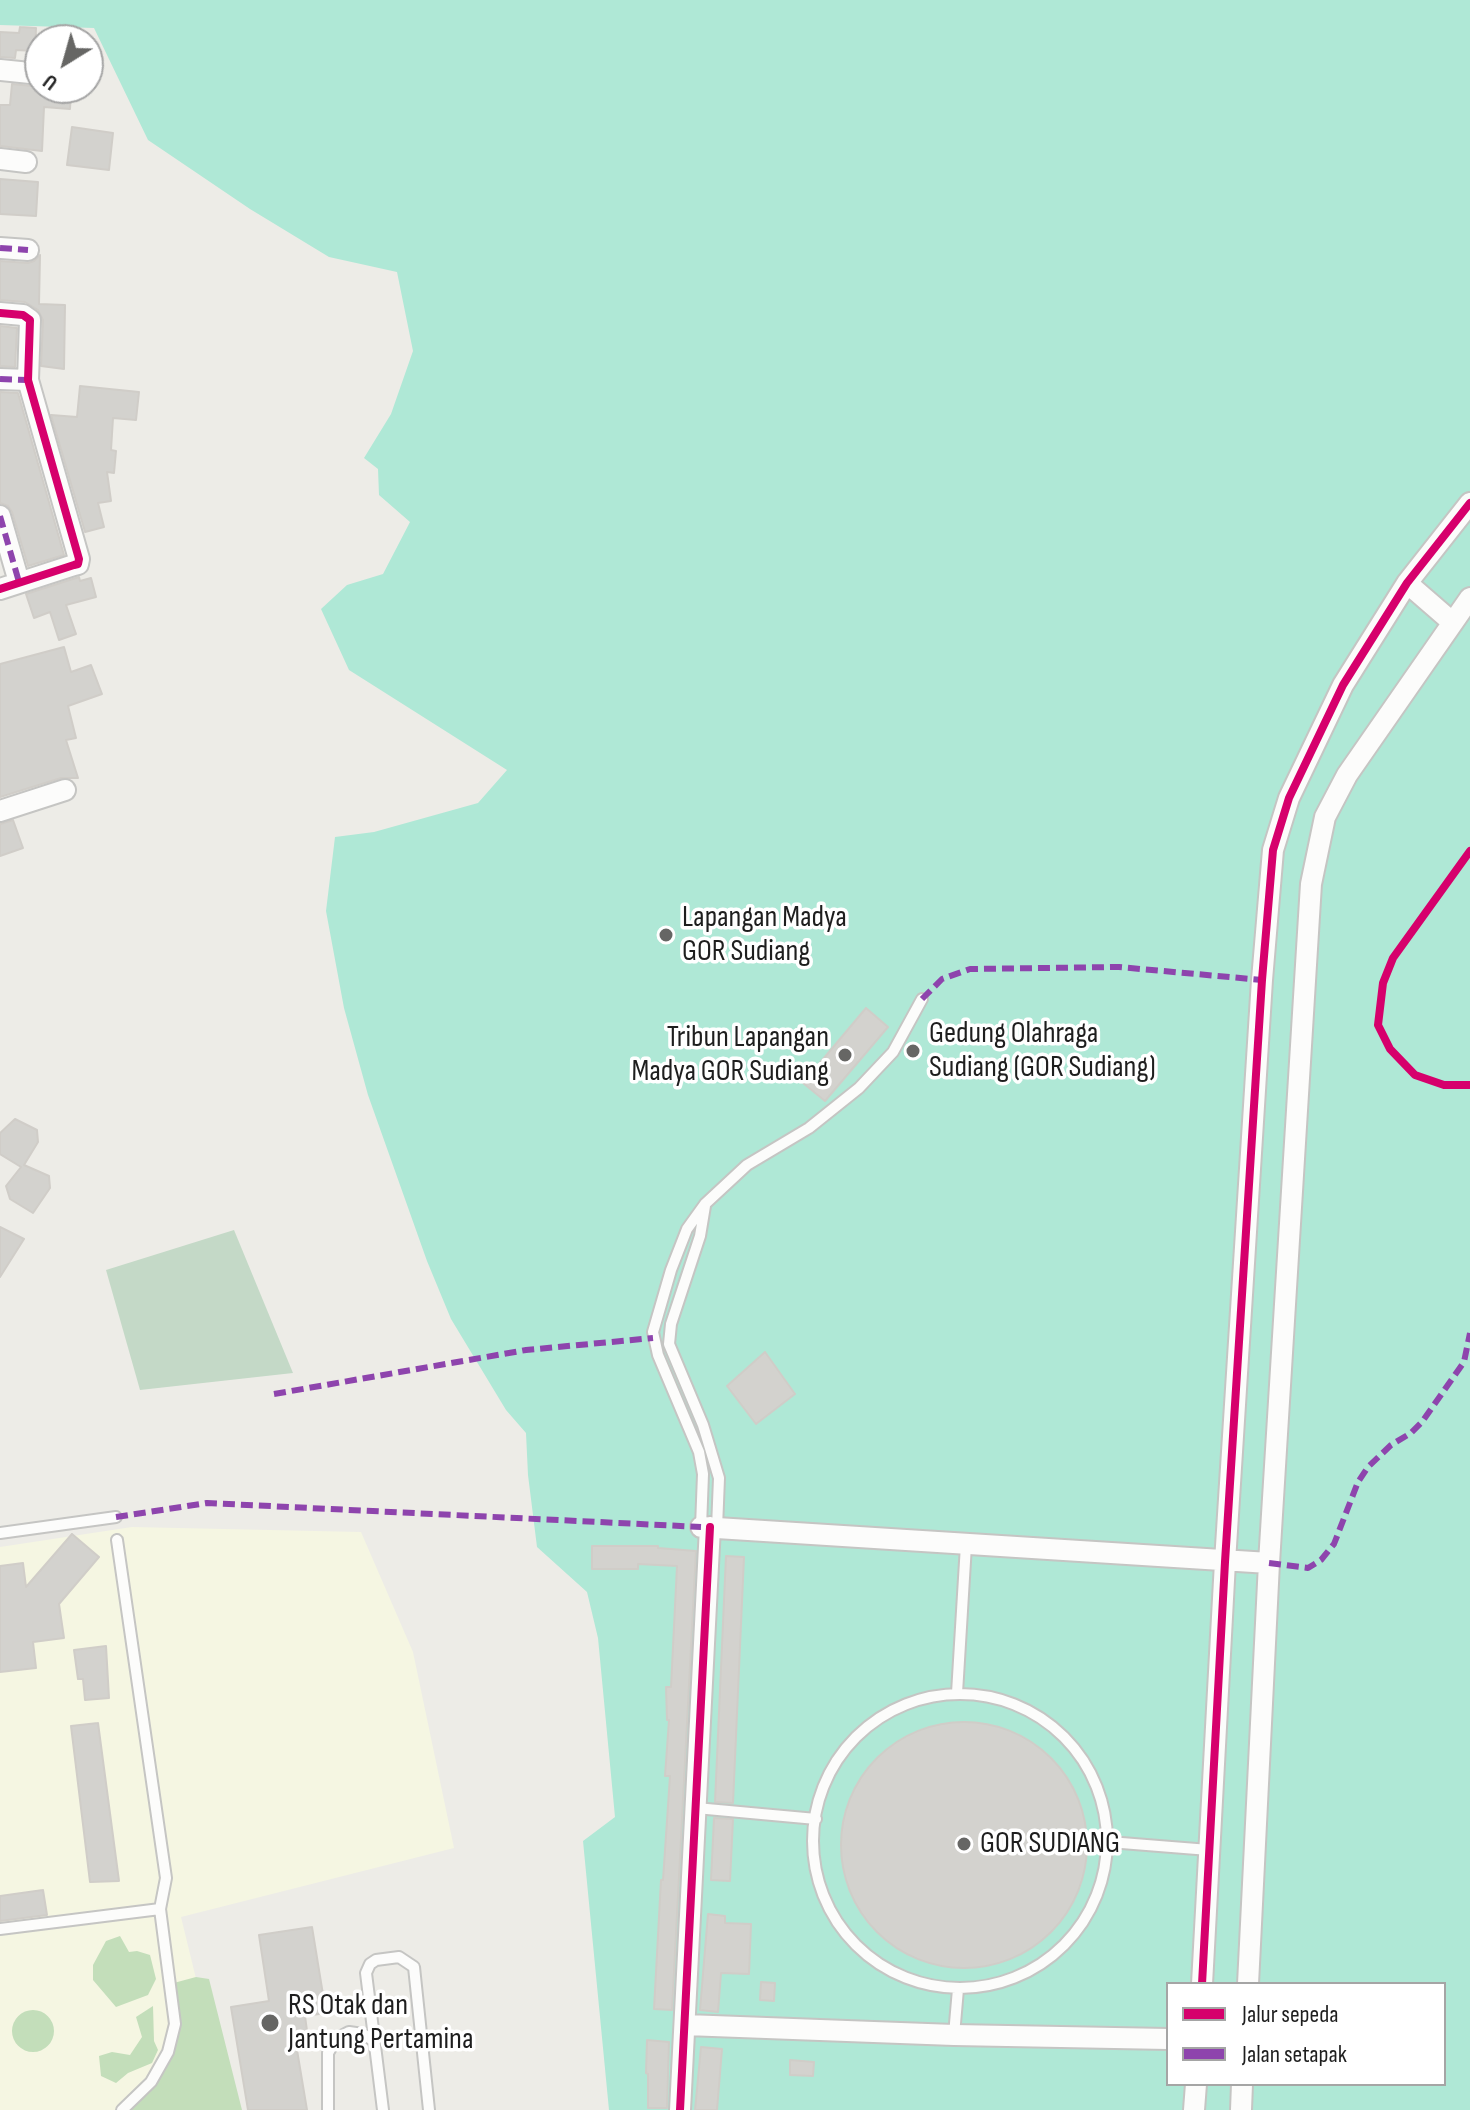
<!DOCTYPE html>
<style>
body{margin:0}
#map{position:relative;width:1470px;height:2110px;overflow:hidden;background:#edece7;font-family:"Sofia Sans Condensed",sans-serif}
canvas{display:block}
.legend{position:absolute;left:1166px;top:1982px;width:280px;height:104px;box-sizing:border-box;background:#fff;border:2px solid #a5a5a5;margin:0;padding:10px 14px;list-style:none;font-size:24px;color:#1e1e1e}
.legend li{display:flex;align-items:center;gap:16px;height:40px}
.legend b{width:40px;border:2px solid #a5a5a5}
.north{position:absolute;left:24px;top:24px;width:80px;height:80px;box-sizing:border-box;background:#fff;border:2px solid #a5a5a5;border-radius:50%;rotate:217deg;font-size:22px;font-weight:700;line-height:32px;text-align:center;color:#1e1e1e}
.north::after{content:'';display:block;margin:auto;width:28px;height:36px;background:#666664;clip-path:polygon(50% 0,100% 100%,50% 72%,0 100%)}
</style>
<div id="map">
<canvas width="1470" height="2110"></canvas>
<ul class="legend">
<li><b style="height:10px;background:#d6006c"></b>Jalur sepeda</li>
<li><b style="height:10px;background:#8e44ad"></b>Jalan setapak</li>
</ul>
<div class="north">U</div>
</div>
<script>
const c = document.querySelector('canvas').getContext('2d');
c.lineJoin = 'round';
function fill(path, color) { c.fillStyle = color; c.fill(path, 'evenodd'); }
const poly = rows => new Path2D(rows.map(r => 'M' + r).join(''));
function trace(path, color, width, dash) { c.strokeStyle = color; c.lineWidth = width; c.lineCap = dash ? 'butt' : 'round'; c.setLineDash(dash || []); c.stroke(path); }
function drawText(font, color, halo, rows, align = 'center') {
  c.font = font + ' "Sofia Sans Condensed",sans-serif'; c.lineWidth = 7; c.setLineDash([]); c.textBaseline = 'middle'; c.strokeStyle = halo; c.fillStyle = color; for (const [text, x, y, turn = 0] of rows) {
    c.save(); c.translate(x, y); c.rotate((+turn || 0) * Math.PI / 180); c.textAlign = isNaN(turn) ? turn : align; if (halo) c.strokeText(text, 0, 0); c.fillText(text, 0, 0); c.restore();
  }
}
fill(poly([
 [132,1527,361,1532,413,1652,454,1848,181,1917,228,2110,0,2110,0,1547]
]), '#f5f6e2');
fill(poly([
 [120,1936,129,1952,137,1951,150,1955,156,1979,148,1995,116,2007,93,1980,93,1965,106,1941],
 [196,1977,209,1979,242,2110,122,2110,151,2082,175,2024,170,1984],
 [153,2006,154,2041,158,2050,152,2063,128,2073,116,2083,101,2076,99,2056,112,2052,130,2055,142,2037,136,2017],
 '12 2031a21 21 0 1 1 42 0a21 21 0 1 1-42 0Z'
]), '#c3deba');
fill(poly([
 [234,1230,293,1373,140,1390,106,1270]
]), '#c4d9c7');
fill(poly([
 [0,0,1470,0,1470,2110,609,2110,583,1841,615,1817,598,1638,587,1592,537,1547,528,1475,526,1433,506,1410,451,1319,427,1261,368,1095,344,1008,326,911,335,837,374,832,478,803,507,770,349,670,321,609,347,585,383,574,410,522,379,495,378,469,364,458,391,414,413,351,397,272,329,257,250,209,148,140,94,28,0,25],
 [1168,1984,1444,1984,1444,2084,1168,2084]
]), '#afe8d6');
const building = poly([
 [20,27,36,28,35,51,16,50,15,58,0,57,0,32,19,33,20,27],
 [12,84,71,90,70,109,44,107,42,151,0,146,0,105,10,105,12,84],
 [72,127,113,133,109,170,67,165,72,127],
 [0,179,38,182,36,216,0,214,0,179],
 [40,255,39,304,65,305,64,369,41,366,43,320,38,310,25,302,0,300,0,261,28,263,34,261,40,255],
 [0,326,17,328,15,367,0,366,0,326],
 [80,386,139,392,136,420,113,418,111,450,116,451,114,473,107,472,111,501,98,503,104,527,85,532,51,415,77,417,80,386],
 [0,392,18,393,64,555,28,566,12,512,8,506,0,503,0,392],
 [79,577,80,581,91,578,96,597,66,605,76,634,59,640,50,612,34,618,26,594,79,577],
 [64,647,71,672,91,665,102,694,68,706,76,738,66,740,78,778,61,778,0,797,0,664,64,647],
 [13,820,23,848,0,856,0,824,13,820],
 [866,1008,888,1027,825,1101,803,1083,866,1008],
 [15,1119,37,1130,38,1142,24,1165,49,1176,50,1188,33,1213,10,1199,6,1186,21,1167,0,1154,0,1133,15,1119],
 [0,1227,24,1239,0,1277,0,1227],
 [765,1352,795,1394,756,1424,727,1386,765,1352],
 [72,1534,99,1557,59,1604,64,1638,33,1642,36,1668,0,1672,0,1566,23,1563,26,1587,72,1534],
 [592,1546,658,1546,658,1548,696,1551,672,2010,654,2009,661,1880,663,1880,670,1776,665,1776,669,1720,667,1720,666,1687,671,1687,677,1566,638,1564,638,1569,592,1569,592,1546],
 [726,1556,744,1557,733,1803,715,1802,726,1556],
 [106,1646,109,1698,85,1700,83,1679,78,1679,74,1650,106,1646],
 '841 1845a123 123 0 1 1 246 0a123 123 0 1 1-246 0Z',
 [98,1723,119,1881,90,1882,71,1726,98,1723],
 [714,1818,733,1819,730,1881,711,1880,714,1818],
 [43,1890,47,1915,0,1921,0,1896,43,1890],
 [708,1914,725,1916,725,1923,751,1924,749,1974,721,1973,718,2012,700,2010,708,1914],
 [312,1927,326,2013,305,2016,307,2031,295,2038,307,2110,248,2110,231,2007,269,2001,259,1935,312,1927],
 [761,1982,775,1983,774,2001,760,2000,761,1982],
 [647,2040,669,2042,667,2108,648,2108,648,2074,646,2073,647,2040],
 [701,2047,722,2049,717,2110,695,2110,701,2047],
 [790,2060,814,2062,813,2076,790,2075,790,2060]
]);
fill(building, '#d3d2ce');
trace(building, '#d0cdc8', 2);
const lane = poly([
 [705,1206,700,1236,671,1324,669,1344,703,1425,719,1478,717,1528],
 [701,1527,703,1474,699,1452,658,1355,653,1332,671,1270,687,1229,705,1204,747,1165,809,1128,859,1088,893,1052,922,999],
 [0,1533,116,1517],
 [117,1540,166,1878,160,1909,175,2024,168,2052,151,2082,122,2110],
 [957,1693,966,1545],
 '813 1841a147 147 0 1 1 294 0a147 147 0 1 1-294 0Z',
 [696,1808,816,1819],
 [1109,1842,1209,1850],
 [0,1929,160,1909],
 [954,2035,958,1989],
 [328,2110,328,2053,336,2039,349,2032,363,2034,374,2041],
 [383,2110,366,1973,370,1964,376,1960,399,1957,414,1967,429,2110]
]);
const street = poly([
 [0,70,40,74],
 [0,159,26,162],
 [0,248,28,250],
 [0,313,23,315,30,320,28,380,79,559,78,564,74,565,0,589],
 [0,379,28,380],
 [0,516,19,582],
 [1407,583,1452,622],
 [0,811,65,790],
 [701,1527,1269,1563],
 [1202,1984,1225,1562,1262,980,1273,850,1289,798,1343,685,1407,583,1470,503],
 [1248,1984,1269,1563,1311,884,1325,817,1347,775,1470,598],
 [686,2025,954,2035,1168,2039],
 [680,2110,710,1527],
 [1194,2110,1196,2084],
 [1241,2110,1242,2084]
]);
trace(lane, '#c5c5c3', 14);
trace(street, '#c5c5c3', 24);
trace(lane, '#fcfcfb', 10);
trace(street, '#fcfcfb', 20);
trace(poly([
 [0,248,28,250],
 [0,379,28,380],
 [0,516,19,582],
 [922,999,942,979,970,969,1119,967,1262,980],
 [274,1394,526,1350,653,1338],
 [116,1517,207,1503,701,1527],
 [1269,1563,1308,1568,1321,1560,1334,1544,1358,1482,1368,1467,1391,1445,1411,1433,1422,1422,1464,1362,1470,1333]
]), '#8e44ad', 6, [12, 6]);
trace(poly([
 [0,313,23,315,30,320,28,380,79,559,78,564,74,565,0,589],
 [1470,851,1393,958,1383,983,1378,1025,1390,1049,1415,1075,1444,1085,1470,1085],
 [1202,1984,1225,1562,1262,980,1273,850,1289,798,1343,685,1407,583,1470,503],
 [680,2110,710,1527]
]), '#d6006c', 8);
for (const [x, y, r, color] of [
 [666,935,8,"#666664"],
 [913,1051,8,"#666664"],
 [845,1055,8,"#666664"],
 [964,1844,8,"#666664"],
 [270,2023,10,"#666664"]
]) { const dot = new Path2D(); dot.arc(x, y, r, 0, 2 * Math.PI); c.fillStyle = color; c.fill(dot); trace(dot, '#fff', 3); }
drawText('30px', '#1e1e1e', '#fff', [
 ["Lapangan Madya",682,918],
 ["GOR Sudiang",682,952],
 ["Gedung Olahraga",929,1034],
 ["Sudiang (GOR Sudiang)",929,1068],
 ["Tribun Lapangan",829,1038,"right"],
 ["Madya GOR Sudiang",829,1072,"right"],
 ["GOR SUDIANG",980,1844],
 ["RS Otak dan",288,2006],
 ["Jantung Pertamina",288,2040]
], 'left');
</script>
